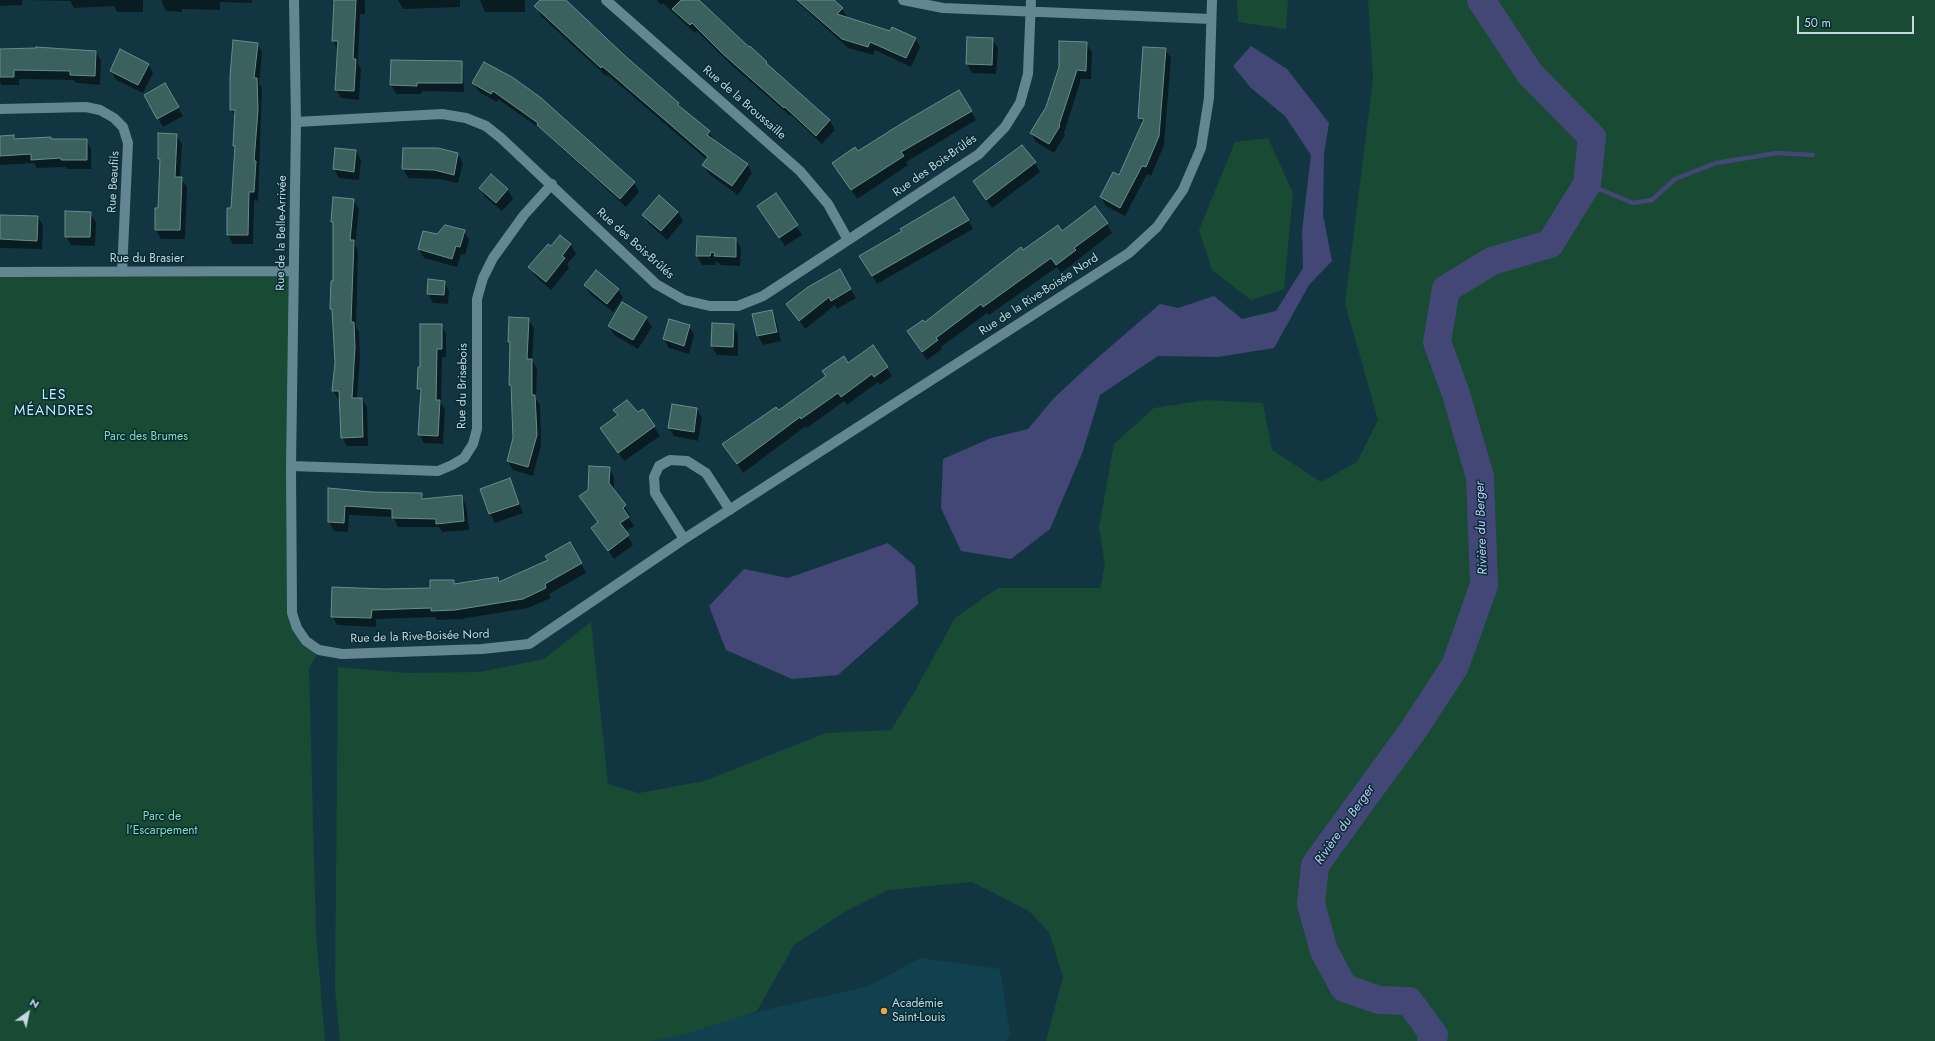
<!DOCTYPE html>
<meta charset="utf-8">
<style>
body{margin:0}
#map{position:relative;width:1935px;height:1041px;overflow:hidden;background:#123641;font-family:Jost,sans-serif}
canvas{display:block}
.north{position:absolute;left:8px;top:993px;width:40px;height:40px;-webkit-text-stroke:3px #062c36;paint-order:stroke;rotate:33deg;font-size:11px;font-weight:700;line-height:16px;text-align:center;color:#c5d8de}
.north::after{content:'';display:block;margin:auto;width:14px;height:18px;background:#c5d8de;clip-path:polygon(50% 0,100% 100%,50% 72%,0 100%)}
.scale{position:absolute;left:1797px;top:16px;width:117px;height:18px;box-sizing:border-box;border:2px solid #c5d8de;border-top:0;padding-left:5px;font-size:12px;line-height:14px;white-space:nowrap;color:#c5d8de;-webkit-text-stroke:3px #062c36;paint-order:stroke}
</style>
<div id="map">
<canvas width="1935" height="1041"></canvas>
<div class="north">N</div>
<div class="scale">50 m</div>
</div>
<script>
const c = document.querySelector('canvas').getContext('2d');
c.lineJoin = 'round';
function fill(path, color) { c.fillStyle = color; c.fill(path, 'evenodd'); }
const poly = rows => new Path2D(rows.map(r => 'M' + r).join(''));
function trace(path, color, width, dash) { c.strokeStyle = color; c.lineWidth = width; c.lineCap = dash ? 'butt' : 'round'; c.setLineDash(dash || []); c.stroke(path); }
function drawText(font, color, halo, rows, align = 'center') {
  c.font = font + ' Jost,sans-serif'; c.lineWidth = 3; c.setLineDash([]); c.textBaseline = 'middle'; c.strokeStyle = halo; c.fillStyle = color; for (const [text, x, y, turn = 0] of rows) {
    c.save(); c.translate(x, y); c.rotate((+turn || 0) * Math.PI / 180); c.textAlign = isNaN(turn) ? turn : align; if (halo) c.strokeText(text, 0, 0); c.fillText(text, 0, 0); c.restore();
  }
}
fill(poly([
 [920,958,1000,969,1010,1036,1005,1041,632,1041,869,986]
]), '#11414e');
fill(poly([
 [1237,0,1288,0,1286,29,1238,22],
 [1368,0,1935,0,1935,1041,1046,1041,1063,977,1049,932,1029,911,972,882,888,890,846,911,794,945,757,1011,683,1035,650,1041,340,1041,335,989,338,667,406,673,480,672,544,659,591,622,608,784,639,793,704,781,826,733,891,730,915,691,955,618,998,588,1100,588,1105,565,1099,527,1114,444,1154,408,1206,400,1263,403,1272,450,1321,482,1357,462,1378,420,1345,303,1373,79],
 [1268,138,1293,193,1284,289,1251,300,1212,270,1199,230,1235,142],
 [294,271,297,628,319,650,309,669,316,932,325,1041,0,1041,0,272]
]), '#194a34');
fill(poly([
 [1251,46,1287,69,1329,123,1324,154,1323,215,1332,261,1309,285,1274,348,1218,357,1158,356,1100,395,1083,451,1050,529,1011,559,961,551,941,508,943,459,991,438,1028,429,1054,398,1095,360,1160,304,1178,308,1214,296,1242,319,1276,311,1303,268,1302,231,1311,155,1285,116,1251,88,1233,66],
 [888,543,915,566,918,604,838,675,792,679,726,650,709,606,744,569,788,578]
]), '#434776');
fill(poly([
 [0,0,22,0,22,5,0,6],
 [26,0,143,0,143,12,117,12,114,6,74,8,70,1],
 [161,0,252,0,252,3,220,2,220,10,182,9,182,12,166,11],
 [334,0,365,0,365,14,360,14,358,63,361,69,359,100,341,98,336,89,338,50,333,41],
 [398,0,460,0,460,7,403,9],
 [480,0,525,0,525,12,485,12],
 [541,0,564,0,623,55,679,103,682,110,709,132,715,141,747,164,752,173,738,195,709,174,703,165,707,160,608,75,606,76,541,16,536,7],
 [657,0,698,0,749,49,766,62,770,68,830,121,835,130,822,144,791,115,790,116,729,63,697,31,695,33,663,3,661,5],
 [795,0,832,0,842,9,848,18,891,33,915,38,920,47,911,67,875,50,873,55,848,48],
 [992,39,998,48,996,74,972,73,967,64],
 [1086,43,1092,52,1091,79,1081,79,1064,133,1065,135,1054,153,1036,142,1031,133],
 [257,44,262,52,259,83,262,88,258,201,254,200,253,244,233,244,228,235,232,209,236,149,234,146,236,117,231,110],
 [54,48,96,52,101,61,100,85,76,83,74,80,19,79,19,85,2,85,0,82,0,49],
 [1165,49,1171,58,1164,145,1151,176,1147,174,1125,216,1106,206,1101,197,1119,176,1142,123,1140,118],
 [458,61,463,70,464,92,422,91,421,94,396,94,391,85],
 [484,63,634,183,639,192,626,207,542,130,498,99,497,102,479,92,473,83],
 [148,64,153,73,143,93,116,80,111,71],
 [165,84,183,116,163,127,145,95],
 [959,91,976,120,906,162,908,165,857,199,839,172],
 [176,135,182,144,180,178,187,187,185,239,161,239,156,230,159,209,161,162,159,158],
 [14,136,16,140,50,138,52,140,86,140,91,149,91,169,67,169,66,167,37,168,34,163,0,165,0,137],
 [336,149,356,151,361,160,359,180,339,178,334,169],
 [458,154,463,163,458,183,439,179,408,178,403,169],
 [1035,163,1040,172,992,208,980,191],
 [491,175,508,190,513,199,502,211,485,197,480,188],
 [776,195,802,235,785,246,764,215],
 [659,197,678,212,683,221,667,240,649,224,643,215],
 [353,200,359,209,355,245,358,250,356,327,359,332,360,357,357,399,362,399,367,407,368,446,347,446,342,437,341,399,338,399,333,390,336,363,333,312,331,308,334,283,334,225,332,221],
 [90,213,96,222,95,246,71,245,66,236],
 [0,216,38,217,43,226,42,249,0,248],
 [968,220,973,229,877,284,866,265,903,231],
 [1107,224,1112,233,1061,273,1057,267,989,315,987,313,941,347,942,349,927,360,908,332,925,323,1023,251,1062,232],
 [464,231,469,240,465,255,461,254,457,267,424,258,419,249,437,235],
 [560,237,571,245,576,254,567,264,569,268,551,290,535,276,530,267,551,248],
 [736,239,741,248,740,266,721,265,716,261,715,265,702,265,697,256],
 [839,270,856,298,837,309,835,305,805,329,788,304],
 [444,282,449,291,448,304,433,303,428,294],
 [585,285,618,289,623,298,613,312,590,294],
 [771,311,776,320,781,341,763,345,758,336],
 [646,318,652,327,638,349,614,335,609,326],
 [528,319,534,328,532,360,537,369,536,399,540,405,541,445,533,476,513,470,508,461,514,439,510,385,511,346,509,342],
 [669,320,689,326,694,335,689,354,669,348,664,339],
 [441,325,446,334,446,357,442,357,441,403,445,410,443,444,424,443,419,434,421,395,418,389],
 [733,325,738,334,738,356,717,355,712,346],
 [848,364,887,368,892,376,880,385,878,382,847,405,844,401,807,428,806,426,743,473,724,444,779,412],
 [697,409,702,418,698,441,674,436,669,428],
 [615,410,638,413,643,410,660,436,624,461,607,437,618,416],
 [609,468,614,477,614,491,630,515,628,517,634,526,625,532,633,545,614,559,592,528,599,523,580,496,589,490],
 [510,479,523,513,495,523,490,514],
 [329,489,370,493,422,494,425,500,461,496,466,505,469,530,442,532,439,527,398,527,393,517,349,515,348,532,334,531,329,522],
 [570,543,586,573,549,594,551,598,528,608,461,619,437,620,435,617,376,619,376,627,337,625,332,616,384,590,431,589,453,581,456,585,498,578,501,582,549,561]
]), '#0007');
trace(poly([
 [1587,184,1633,203,1652,200,1675,179,1716,163,1777,153,1813,155]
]), '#434776', 4.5);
trace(poly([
 [1431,1041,1434,1035,1409,1001,1379,1000,1344,988,1324,951,1311,904,1315,865,1414,729,1455,666,1484,585,1480,477,1456,394,1437,342,1446,289,1492,261,1550,244,1587,184,1592,137,1530,74,1481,0]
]), '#434776', 28);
const building = poly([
 [334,0,356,0,353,59,356,59,354,91,335,90,338,41,332,41,334,0],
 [540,0,566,0,624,55,679,103,678,105,710,131,707,135,748,164,732,186,702,165,708,157,602,66,601,68,534,6,540,0],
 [681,0,699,0,749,47,750,46,767,62,766,63,830,120,816,136,785,107,784,108,723,54,692,23,690,25,672,9,681,0],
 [797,0,834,0,843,8,837,14,890,31,892,27,916,38,906,58,870,42,868,47,842,39,797,0],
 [967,37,993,38,992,65,966,64,967,37],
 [233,40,258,43,254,78,257,78,258,110,254,161,256,161,254,192,249,192,248,235,227,235,227,208,231,208,235,146,233,146,235,110,230,110,230,77,233,40],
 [1059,41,1087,42,1086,71,1077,70,1059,125,1060,126,1049,144,1030,133,1046,107,1059,67,1059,41],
 [36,47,96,51,95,76,70,75,70,71,14,70,14,77,0,77,0,49,36,48,36,47],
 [1143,47,1166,48,1159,136,1146,167,1142,166,1120,208,1100,197,1113,172,1119,175,1144,119,1138,118,1143,47],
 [120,49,149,64,138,85,110,71,120,49],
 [391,60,462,61,462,83,417,83,417,86,390,85,391,60],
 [484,62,512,77,540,97,635,182,620,199,537,125,538,123,493,91,491,94,472,83,484,62],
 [165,83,179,107,157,119,144,95,165,83],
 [959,90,972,111,901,152,904,156,851,190,832,163,855,147,858,151,904,122,959,90],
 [158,133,177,134,175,177,182,177,180,230,155,230,155,208,158,208,160,159,158,159,158,133],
 [14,135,14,139,51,137,51,139,87,139,87,160,61,160,61,158,31,160,31,154,0,156,0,136,14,135],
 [1022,145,1036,162,986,200,973,181,1022,145],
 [335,148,356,150,354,172,333,169,335,148],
 [403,148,438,148,458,153,454,175,434,170,402,169,403,148],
 [491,174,508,189,496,203,479,188,491,174],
 [776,193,798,225,779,238,757,206,776,193],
 [659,195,678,212,661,231,642,215,659,195],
 [333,197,354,199,350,240,354,240,351,322,354,322,355,347,352,398,362,398,363,437,341,438,339,391,332,391,335,363,332,309,330,309,331,281,333,281,333,222,331,222,333,197],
 [954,197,969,220,872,276,859,256,902,231,900,229,954,197],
 [1095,206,1108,223,1074,248,1076,250,1056,265,1051,258,983,307,981,304,936,338,938,340,922,352,907,331,923,320,925,322,1021,247,1023,250,1058,225,1062,231,1095,206],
 [65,211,91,212,90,237,65,237,65,211],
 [0,215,38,216,37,241,0,239,0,215],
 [445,225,465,230,460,247,456,246,452,259,418,249,423,231,437,234,445,225],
 [560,235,571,244,562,256,565,258,546,282,528,267,548,244,551,246,560,235],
 [697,236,736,238,736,257,714,256,715,253,711,252,710,256,696,256,697,236],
 [840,269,851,289,831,301,829,297,799,321,786,304,808,287,840,269],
 [596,270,619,289,607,304,584,285,596,270],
 [428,279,445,281,444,295,427,294,428,279],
 [622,302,647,317,633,340,608,326,622,302],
 [772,310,777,332,757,336,752,314,772,310],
 [509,317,529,318,527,359,532,359,532,395,535,395,537,435,528,467,507,461,513,438,511,385,509,385,510,342,508,342,509,317],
 [669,319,690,325,684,346,663,339,669,319],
 [712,323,734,324,733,347,711,346,712,323],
 [420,324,442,324,442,349,437,349,436,400,440,400,438,436,418,435,421,389,417,389,418,367,420,367,420,324],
 [873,345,888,367,874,377,872,374,841,397,838,393,801,419,800,417,737,464,722,444,776,407,779,410,826,376,822,371,844,356,848,363,873,345],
 [627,400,638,412,643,409,655,426,618,453,600,428,618,415,613,410,627,400],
 [672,404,697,408,694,432,668,428,672,404],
 [589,466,610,467,609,483,626,505,623,508,629,517,620,523,629,535,608,551,591,528,598,522,579,496,588,490,589,466],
 [510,478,519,504,489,514,480,489,510,478],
 [328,488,371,492,422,493,422,499,462,495,464,521,436,524,436,519,392,518,392,509,345,506,344,523,328,522,328,488],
 [570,542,582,563,545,584,546,588,523,599,455,610,431,611,431,608,372,610,371,618,331,617,332,587,384,589,430,588,430,580,454,580,454,584,498,577,499,582,548,560,545,556,570,542]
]);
fill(building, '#3a615e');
trace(building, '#658e8b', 1);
trace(poly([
 [294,0,296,122,291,466,292,613,297,628,306,641,319,650,342,654,482,649,529,644,684,539,1129,253,1157,227,1183,190,1201,148,1209,98,1212,0],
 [606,0,800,171,828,204,848,240],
 [903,0,943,8,1211,19],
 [0,109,86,107,100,110,114,118,123,127,128,143,122,272],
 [296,122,442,114,466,118,486,126,501,138,656,284,684,300,710,306,738,306,763,296,979,154,1005,127,1020,103,1028,74,1031,0],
 [0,272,294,271],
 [291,466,438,471,452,465,464,458,473,444,477,429,477,299,483,278,493,258,524,215,552,184],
 [684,539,655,493,654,477,659,466,670,460,687,461,706,473,730,510]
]), '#628793', 10);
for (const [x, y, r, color] of [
 [884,1011,4,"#efa73d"]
]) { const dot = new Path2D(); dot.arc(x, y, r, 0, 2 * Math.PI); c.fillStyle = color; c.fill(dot); trace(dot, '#062c36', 1.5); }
drawText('12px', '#c5d8de', '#062c36', [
 ["Rue de la Broussaille",744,103,41],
 ["Rue des Bois-Brûlés",935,166,-35],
 ["Rue Beaufils",114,182,-87],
 ["Rue de la Belle-Arrivée",282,233,-89],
 ["Rue des Bois-Brûlés",635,244,42],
 ["Rue du Brasier",147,259],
 ["Rue de la Rive-Boisée Nord",1039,295,-33],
 ["Rue du Brisebois",463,386,-89],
 ["Rue de la Rive-Boisée Nord",420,637,-2]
]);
drawText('12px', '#83deb1', '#062c36', [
 ["Parc des Brumes",146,437],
 ["Parc de",162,817],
 ["l'Escarpement",162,831]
]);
drawText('12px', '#c5d8de', '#062c36', [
 ["Académie",892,1004],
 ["Saint-Louis",892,1018]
], 'left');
drawText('italic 13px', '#c4caf9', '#062c36', [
 ["Rivière du Berger",1482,528,-92],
 ["Rivière du Berger",1345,825,-55]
]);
c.letterSpacing = '1px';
drawText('14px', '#c4ebf8', '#062c36', [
 ["LES",54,396],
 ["MÉANDRES",54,412]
]);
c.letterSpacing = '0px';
</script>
